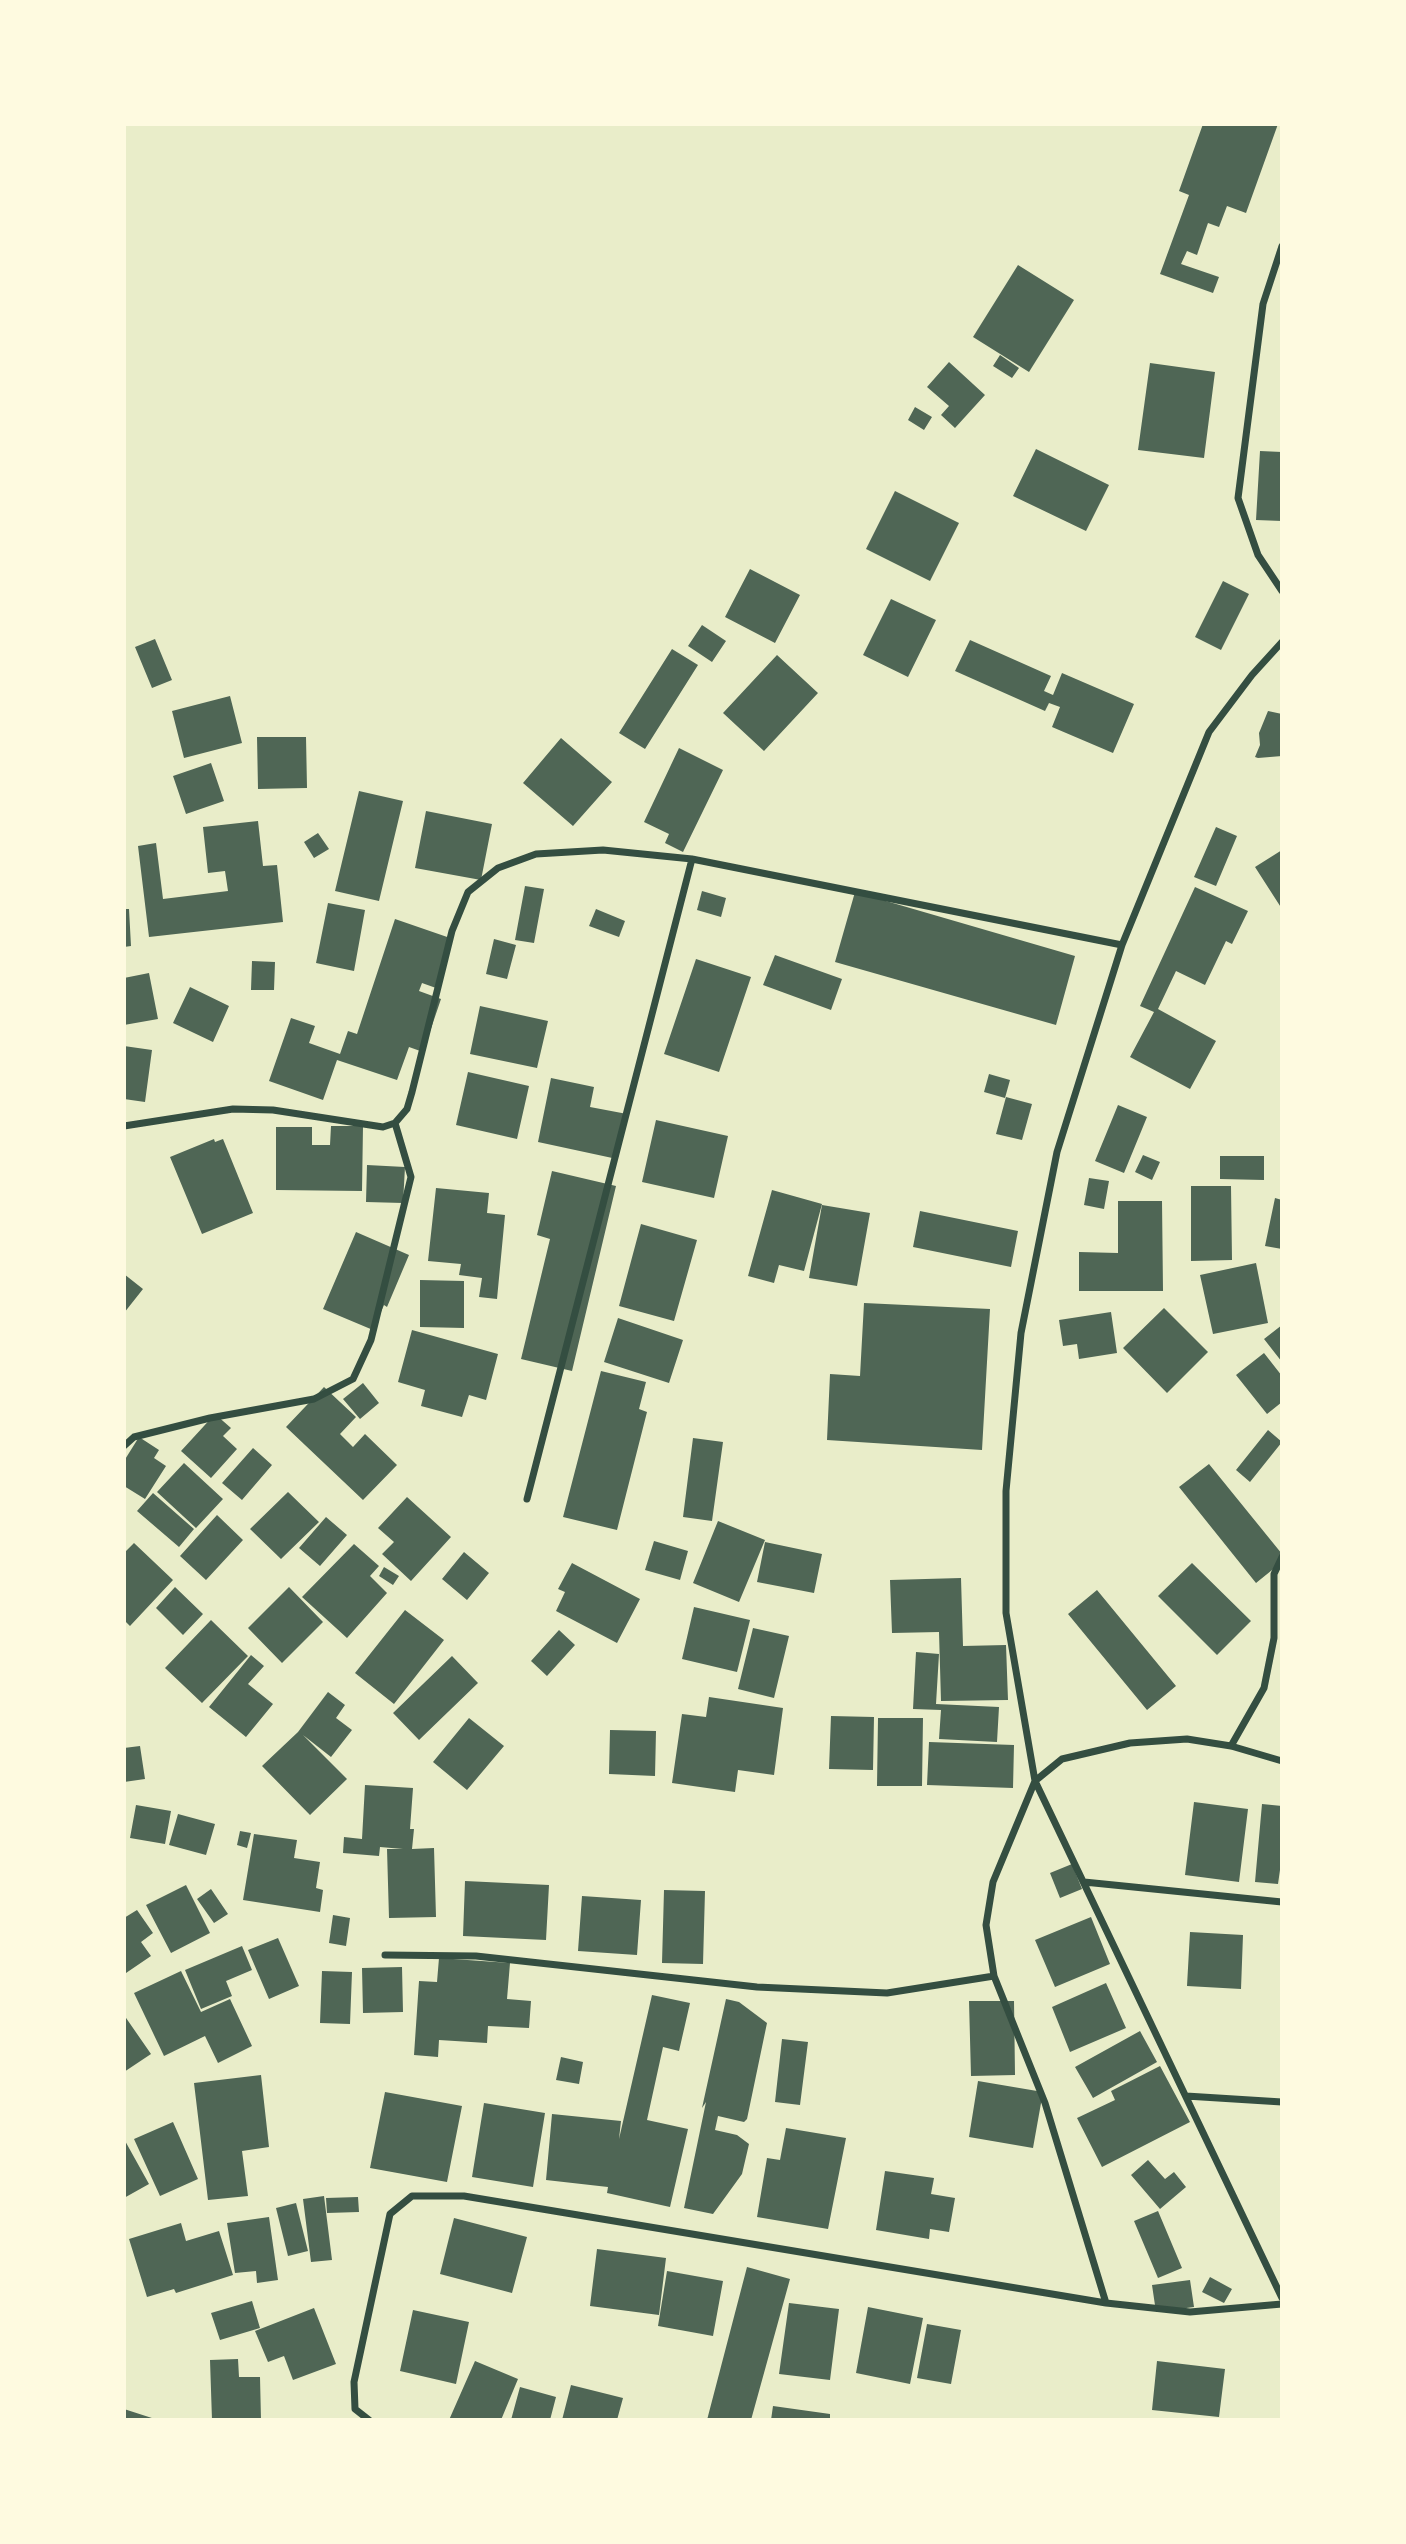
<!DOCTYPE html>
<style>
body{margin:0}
#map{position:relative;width:1406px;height:2544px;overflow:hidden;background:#e9edc9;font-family:Arial,sans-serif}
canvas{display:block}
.frame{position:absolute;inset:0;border:126px solid #fefae0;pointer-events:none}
</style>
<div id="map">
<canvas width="1406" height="2544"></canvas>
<div class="frame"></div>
</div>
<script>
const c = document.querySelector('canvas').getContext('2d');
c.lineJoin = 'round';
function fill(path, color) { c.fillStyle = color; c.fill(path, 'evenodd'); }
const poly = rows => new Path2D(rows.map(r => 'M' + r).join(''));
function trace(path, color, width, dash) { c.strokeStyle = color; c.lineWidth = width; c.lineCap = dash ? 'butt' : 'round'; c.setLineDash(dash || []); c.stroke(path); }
fill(poly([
 [1203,124,1278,124,1246,213,1227,206,1219,227,1208,223,1197,255,1187,251,1181,264,1219,277,1213,293,1160,274,1189,195,1179,191],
 [1018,265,1074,300,1029,372,973,337],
 [1000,355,1019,368,1012,378,993,366],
 [949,362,985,395,955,428,941,415,949,406,927,387],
 [1150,363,1215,372,1204,458,1138,450],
 [915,407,932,417,924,430,908,420],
 [1036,449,1109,485,1086,531,1013,496],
 [1260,451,1282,452,1282,521,1256,520],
 [895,491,959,523,930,581,866,549],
 [750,569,800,595,775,643,725,617],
 [1223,581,1249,594,1221,650,1195,637],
 [891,599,936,620,908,677,863,655],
 [702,625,726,641,712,662,688,646],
 [155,639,172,680,152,688,135,647],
 [970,640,1051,676,1044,691,1053,695,1062,673,1134,704,1113,753,1052,727,1060,707,1049,703,1045,711,955,671],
 [672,649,698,665,645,749,619,733],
 [777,655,818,693,764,751,723,713],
 [230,696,242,743,184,758,172,711],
 [1268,711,1282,714,1282,756,1258,758,1255,757,1260,745,1259,733],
 [257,737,306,737,307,788,258,789],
 [561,738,612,782,573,826,523,783],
 [679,748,723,770,683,852,665,843,669,834,644,822],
 [211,763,224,801,186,814,173,776],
 [359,791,403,801,379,901,335,891],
 [426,811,492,824,481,880,415,868],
 [258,821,263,866,277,865,283,922,149,937,138,846,156,843,163,899,228,891,225,871,208,873,203,827],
 [1216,827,1237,836,1216,886,1194,877],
 [318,833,329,849,314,858,304,842],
 [1282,850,1282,909,1255,867],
 [525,886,544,889,534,943,515,940],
 [1195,887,1248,911,1232,944,1226,941,1205,985,1176,971,1158,1009,1216,1041,1190,1089,1130,1057,1154,1012,1140,1006],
 [702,891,726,898,721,917,697,910],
 [855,892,1075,956,1056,1025,835,962],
 [328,903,365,910,354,971,316,963],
 [124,909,129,909,131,946,124,947],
 [596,909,625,921,619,937,589,926],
 [395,919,453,939,436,988,422,983,419,991,441,999,423,1052,409,1047,397,1080,337,1060,323,1100,269,1081,291,1018,315,1026,309,1043,340,1054,348,1031,357,1034],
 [494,939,516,945,507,979,486,974],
 [775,955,842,979,831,1010,763,985],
 [696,959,751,977,719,1072,664,1054],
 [252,961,275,962,274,990,251,990],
 [149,973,158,1019,124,1025,124,978],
 [190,987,229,1006,213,1042,173,1023],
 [480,1006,548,1021,537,1068,470,1054],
 [124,1046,152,1050,145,1102,124,1099],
 [468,1072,529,1086,517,1139,456,1125],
 [989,1074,1010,1080,1005,1098,984,1092],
 [551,1078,594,1087,590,1107,627,1114,617,1159,538,1142],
 [1006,1097,1032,1104,1022,1140,996,1134],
 [1118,1105,1147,1117,1124,1173,1095,1161],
 [656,1120,728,1136,714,1198,642,1182],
 [331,1126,363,1126,362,1191,276,1190,276,1127,312,1127,312,1145,330,1145],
 [214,1139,215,1142,223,1139,253,1213,202,1234,170,1157],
 [1143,1155,1160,1162,1152,1180,1135,1172],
 [1220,1156,1264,1156,1264,1180,1220,1179],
 [367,1165,405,1167,403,1203,366,1202],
 [552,1171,616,1186,572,1371,521,1359,550,1239,537,1235],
 [1089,1178,1109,1181,1104,1209,1084,1205],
 [1191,1186,1231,1186,1232,1260,1191,1261],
 [436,1188,489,1193,487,1213,505,1215,497,1299,479,1297,482,1278,459,1275,461,1264,428,1261],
 [772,1190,822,1204,804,1271,779,1265,774,1283,748,1276],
 [1275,1198,1282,1200,1282,1249,1265,1246],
 [1118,1201,1162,1201,1163,1291,1079,1291,1079,1252,1118,1253],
 [822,1205,870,1213,857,1286,809,1278],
 [920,1211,1018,1231,1011,1267,913,1247],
 [641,1224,697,1240,674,1321,619,1306],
 [356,1232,409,1255,387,1307,384,1305,373,1330,323,1309],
 [1256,1263,1268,1323,1213,1334,1200,1275],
 [124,1274,143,1289,124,1313],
 [420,1280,464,1281,464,1328,420,1327],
 [864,1303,990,1309,982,1450,827,1440,830,1374,860,1376],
 [1164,1308,1208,1352,1167,1393,1123,1348],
 [1111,1312,1117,1353,1079,1359,1077,1344,1063,1346,1059,1320],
 [618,1318,683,1340,669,1383,604,1362],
 [1282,1325,1282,1362,1264,1339],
 [412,1330,498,1354,486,1400,469,1395,462,1417,421,1406,425,1390,398,1382],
 [1264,1353,1282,1376,1282,1402,1267,1414,1236,1375],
 [601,1371,646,1382,639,1409,647,1412,617,1530,563,1517],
 [363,1383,379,1403,360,1419,343,1399],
 [324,1387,356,1417,340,1434,353,1447,365,1434,397,1465,363,1500,286,1427],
 [215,1414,231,1428,223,1436,237,1449,211,1478,181,1451],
 [1268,1430,1282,1442,1250,1482,1236,1470],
 [139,1437,159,1450,154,1458,166,1466,145,1499,124,1486,124,1461],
 [693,1438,723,1442,712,1521,683,1517],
 [253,1448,272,1465,242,1500,222,1483],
 [184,1463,223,1499,196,1528,157,1492],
 [1209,1464,1282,1554,1282,1562,1256,1583,1179,1487],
 [288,1492,319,1522,281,1559,250,1529],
 [153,1493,194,1529,179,1547,137,1511],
 [407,1497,451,1537,411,1581,382,1554,394,1542,378,1528],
 [217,1515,243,1540,206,1580,180,1556],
 [326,1517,347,1535,320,1566,299,1548],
 [718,1521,765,1540,739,1602,693,1583],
 [654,1541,688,1551,680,1580,645,1570],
 [765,1542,822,1554,814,1593,757,1582],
 [134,1543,173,1580,130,1626,124,1620,124,1553],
 [354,1544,379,1566,370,1576,387,1593,347,1638,302,1597],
 [464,1552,489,1573,467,1600,442,1579],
 [572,1563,640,1599,617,1643,556,1611,565,1592,558,1589],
 [1192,1563,1251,1621,1217,1655,1158,1596],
 [384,1567,399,1576,393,1585,379,1576],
 [961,1578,963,1646,1006,1645,1008,1700,941,1701,939,1632,892,1633,890,1580],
 [175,1587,203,1614,183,1635,156,1608],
 [289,1587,323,1622,282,1663,248,1628],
 [1097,1590,1176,1686,1147,1710,1068,1614],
 [694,1607,750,1620,737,1672,682,1659],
 [405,1610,444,1640,394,1704,355,1673],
 [211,1620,248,1656,202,1703,165,1668],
 [753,1628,789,1636,774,1698,738,1689],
 [559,1630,575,1645,547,1676,531,1661],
 [916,1652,939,1654,936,1704,999,1707,997,1742,939,1739,941,1710,913,1709],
 [251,1655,264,1666,248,1684,273,1704,246,1737,209,1707],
 [452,1656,478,1683,419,1740,393,1713],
 [328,1692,345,1705,336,1718,352,1730,331,1757,303,1735,347,1779,310,1815,262,1766,298,1732],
 [709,1697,783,1708,774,1775,738,1770,735,1792,672,1783,682,1714,706,1717],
 [831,1716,874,1717,873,1770,829,1769],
 [469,1718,504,1746,467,1790,433,1762],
 [878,1718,923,1718,922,1786,877,1786],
 [610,1730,656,1731,655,1776,609,1774],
 [929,1742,1014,1745,1013,1788,927,1785],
 [140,1746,145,1779,124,1782,124,1748],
 [365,1785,413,1788,410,1829,414,1829,412,1849,434,1848,436,1917,389,1918,387,1849,403,1849,380,1847,379,1856,343,1853,344,1837,362,1839],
 [1194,1802,1248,1809,1239,1882,1185,1875],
 [1262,1804,1282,1806,1282,1871,1280,1870,1278,1884,1255,1882],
 [136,1805,171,1811,165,1844,130,1838],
 [178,1814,215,1824,206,1855,169,1845],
 [240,1831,251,1833,247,1848,237,1845],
 [254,1834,297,1840,294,1858,320,1862,316,1888,323,1890,320,1912,243,1900],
 [1072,1864,1082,1889,1060,1898,1050,1873],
 [465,1881,549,1885,546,1940,463,1936],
 [186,1885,210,1933,171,1953,146,1905],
 [211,1889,228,1914,214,1923,197,1899],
 [664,1890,705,1891,703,1964,662,1963],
 [582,1896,641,1900,637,1955,578,1951],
 [137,1910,153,1933,141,1942,151,1956,126,1973,124,1970,124,1918],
 [333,1915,350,1918,346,1946,329,1943],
 [1091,1917,1110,1964,1055,1987,1035,1940],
 [1190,1932,1243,1935,1241,1989,1187,1986],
 [278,1938,299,1986,269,1999,248,1950],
 [242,1946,252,1970,226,1981,232,1996,201,2009,185,1970],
 [439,1958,510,1963,507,1999,531,2001,529,2028,488,2026,487,2043,439,2040,438,2057,414,2055,419,1981,437,1982],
 [402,1967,403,2012,363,2013,362,1968],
 [181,1971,201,2012,230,1999,252,2046,218,2063,205,2036,164,2056,134,1993],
 [322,1971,352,1972,350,2024,320,2023],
 [1106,1983,1126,2028,1070,2052,1052,2007],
 [652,1995,690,2003,679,2051,663,2047,647,2120,688,2129,670,2207,607,2193,608,2187,546,2180,552,2114,621,2121,619,2139],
 [726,1999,739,2002,767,2023,747,2119,744,2122,718,2116,715,2130,737,2135,749,2144,742,2174,713,2214,684,2208,706,2102,702,2108],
 [969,2001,1014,2001,1015,2075,971,2076],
 [124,2015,151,2054,124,2072],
 [1140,2031,1157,2062,1093,2098,1075,2067],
 [782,2039,808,2042,800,2105,775,2102],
 [561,2057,583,2062,579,2084,556,2080],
 [1160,2066,1190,2122,1102,2167,1077,2118,1115,2100,1111,2091],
 [261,2075,269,2147,242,2151,248,2196,208,2200,194,2083],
 [978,2081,1043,2092,1033,2148,969,2137],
 [385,2092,462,2106,447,2182,370,2168],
 [484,2103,545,2113,533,2187,472,2177],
 [173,2122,198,2179,160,2196,134,2139],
 [786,2128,846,2138,828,2229,757,2217,767,2158,780,2160],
 [124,2139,149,2184,124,2198],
 [1148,2160,1165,2179,1174,2172,1186,2187,1160,2209,1131,2175],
 [885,2171,934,2178,931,2194,955,2198,949,2232,930,2229,929,2239,876,2230],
 [324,2196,332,2260,311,2262,303,2199],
 [358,2197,359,2212,327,2213,326,2198],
 [296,2203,308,2251,288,2256,276,2208],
 [1158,2211,1182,2268,1158,2278,1134,2221],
 [269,2217,278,2280,257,2283,256,2271,235,2273,227,2223],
 [454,2218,527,2237,512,2293,440,2274],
 [181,2223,186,2241,219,2231,233,2275,176,2293,174,2289,147,2297,129,2239],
 [597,2249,666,2258,659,2315,590,2306],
 [747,2267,790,2279,751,2420,707,2420],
 [667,2271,723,2281,713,2336,658,2326],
 [1210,2277,1232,2289,1224,2303,1202,2292],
 [1190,2280,1194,2307,1156,2312,1152,2285],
 [252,2301,260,2328,220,2340,211,2313],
 [789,2303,839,2309,830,2380,779,2374],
 [868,2307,923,2318,910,2384,856,2373],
 [314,2308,336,2364,293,2380,284,2356,268,2362,255,2331],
 [413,2310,469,2322,456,2384,400,2371],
 [927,2324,961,2330,951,2384,917,2378],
 [238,2359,239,2377,260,2377,261,2420,212,2420,210,2360],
 [475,2361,518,2379,501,2420,449,2420],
 [1157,2361,1225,2369,1219,2417,1152,2410],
 [571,2385,623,2398,617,2420,562,2420],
 [520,2387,556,2397,550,2420,511,2420],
 [773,2406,830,2414,830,2420,771,2420],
 [124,2409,155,2419,155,2420,124,2420]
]), '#4f6655');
trace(poly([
 [1282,246,1263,304,1238,498,1258,555,1282,591],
 [1282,642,1252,675,1209,732,1122,945,1057,1152,1021,1333,1006,1491,1006,1613,1035,1781,1282,2298],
 [124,1126,233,1109,273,1110,383,1127,395,1123,407,1109,412,1092,452,931,468,892,498,868,536,854,603,850,692,859,1122,945],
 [124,1446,134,1437,210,1418,314,1399,353,1379,371,1340,411,1177,395,1123],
 [527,1499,692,859],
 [1231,1746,1264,1688,1274,1638,1274,1574,1282,1557],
 [1084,1882,1282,1902],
 [385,1955,476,1956,757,1987,887,1993,994,1976],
 [1186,2096,1282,2102],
 [1106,2303,1045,2103,994,1976,986,1925,993,1882,1035,1781,1062,1759,1130,1743,1187,1739,1231,1746,1282,1761],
 [369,2420,355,2409,354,2382,390,2214,412,2196,464,2196,1106,2303,1190,2312,1282,2304]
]), '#344e41', 7);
</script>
